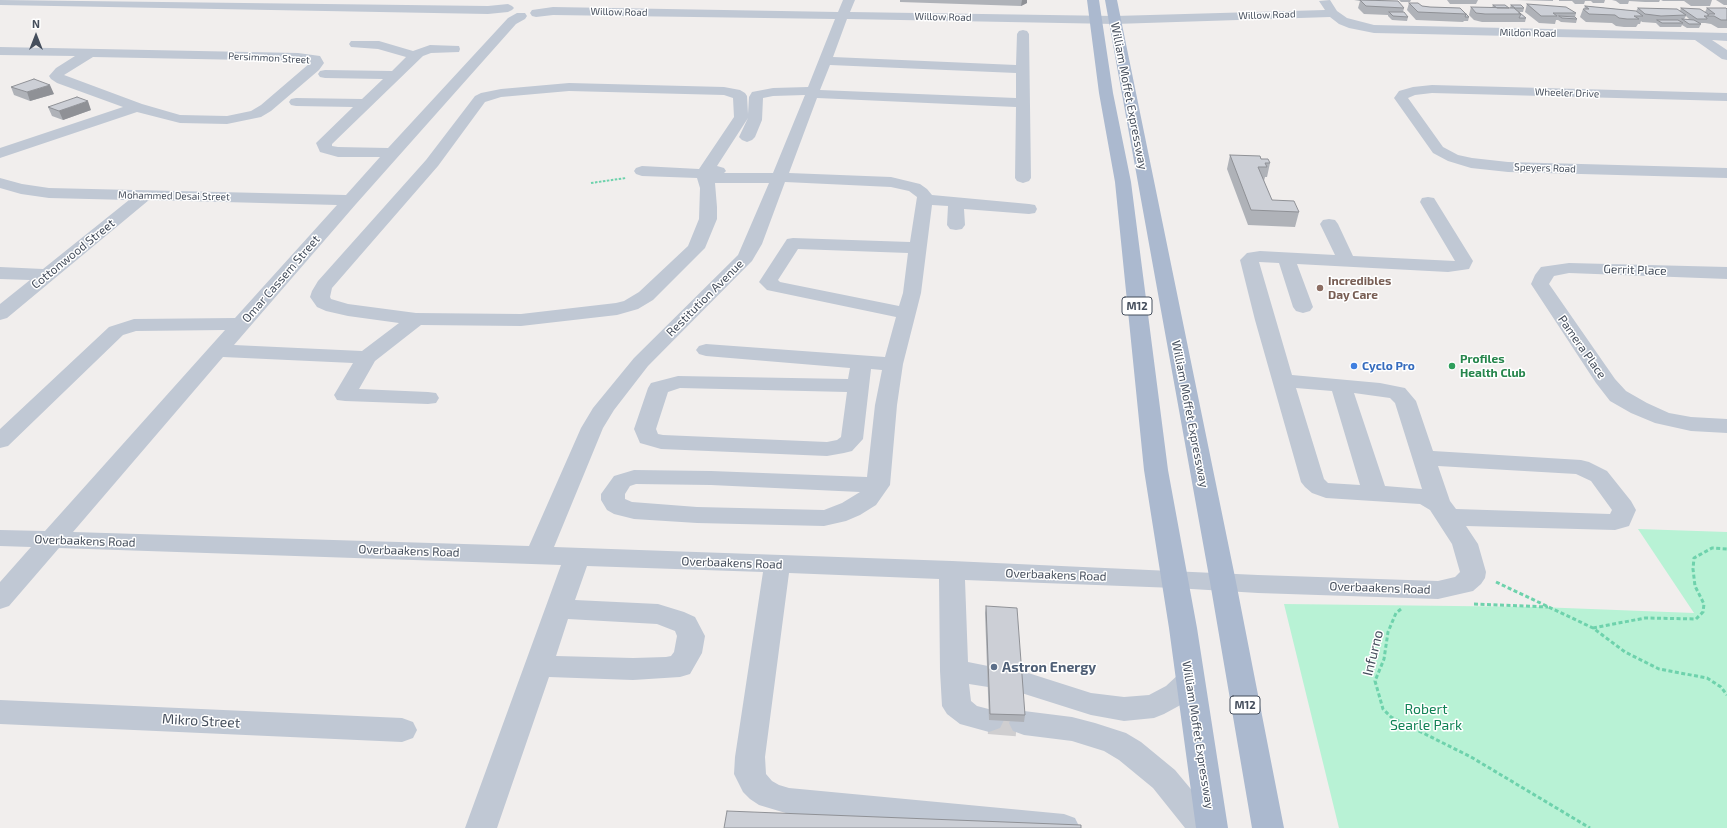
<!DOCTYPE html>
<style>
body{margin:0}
#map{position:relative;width:1727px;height:828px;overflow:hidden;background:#f1eeed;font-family:"Exo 2",sans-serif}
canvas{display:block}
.north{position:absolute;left:16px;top:16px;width:40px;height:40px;-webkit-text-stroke:3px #fff;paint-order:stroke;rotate:0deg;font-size:11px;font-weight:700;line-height:16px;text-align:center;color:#454e5c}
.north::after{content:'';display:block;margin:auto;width:14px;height:18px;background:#454e5c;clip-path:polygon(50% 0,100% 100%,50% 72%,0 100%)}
</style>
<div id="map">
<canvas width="1727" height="828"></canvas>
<div class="north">N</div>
</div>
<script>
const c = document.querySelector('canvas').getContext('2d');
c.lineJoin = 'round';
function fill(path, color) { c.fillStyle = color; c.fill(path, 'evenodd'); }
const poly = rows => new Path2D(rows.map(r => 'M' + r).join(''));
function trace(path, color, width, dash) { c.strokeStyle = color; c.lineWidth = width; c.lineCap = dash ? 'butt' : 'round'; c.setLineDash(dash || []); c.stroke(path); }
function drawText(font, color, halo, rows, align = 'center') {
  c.font = font + ' "Exo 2",sans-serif'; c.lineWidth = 3; c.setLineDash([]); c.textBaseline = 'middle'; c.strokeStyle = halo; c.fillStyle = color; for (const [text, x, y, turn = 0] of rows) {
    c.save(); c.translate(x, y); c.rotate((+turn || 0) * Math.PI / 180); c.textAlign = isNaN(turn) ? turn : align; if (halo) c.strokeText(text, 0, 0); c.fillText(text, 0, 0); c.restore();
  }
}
fill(poly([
 [1638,529,1727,532,1727,828,1339,828,1284,604,1539,607,1694,613]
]), '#b8f2d5');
trace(poly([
 [989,720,1024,723]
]), '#cfced0', 28, [28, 14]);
trace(poly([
 [591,183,626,178]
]), '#6ed2ac', 2, [2.5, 1.5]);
trace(poly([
 [1496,582,1593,628,1625,652,1659,669,1707,678,1721,687,1727,695],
 [1474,604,1548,607],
 [1401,609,1396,613,1388,632,1384,659,1375,681,1383,709,1391,717,1471,757,1590,828],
 [1593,628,1645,618,1696,619,1703,612,1704,604,1695,586,1693,569,1694,558,1712,548,1727,549]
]), '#6ed2ac', 3, [4, 2.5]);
fill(poly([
 [0,0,488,6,508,4,512,6,514,8,512,10,508,12,488,14,0,5,0,0],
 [843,0,855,0,850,12,1115,16,1325,10,1319,1,1330,0,1337,11,1347,18,1374,25,1727,33,1727,41,1712,40,1727,50,1727,60,1722,59,1695,40,1374,33,1349,28,1339,24,1330,17,1115,24,847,19,833,57,1016,65,1017,34,1019,31,1023,30,1027,31,1029,34,1031,178,1029,181,1023,183,1017,181,1015,178,1016,107,817,98,789,173,891,177,920,184,927,189,932,195,1029,204,1035,205,1037,209,1035,213,1029,214,964,209,965,225,962,229,956,230,950,229,947,225,948,206,932,205,921,293,903,364,897,405,890,485,876,505,860,515,846,521,824,526,697,523,634,519,614,514,607,510,601,500,601,494,614,476,634,470,711,471,867,477,875,405,882,370,871,369,863,439,852,451,844,453,827,456,661,449,640,443,634,429,648,388,651,383,678,376,848,379,850,368,706,356,699,354,696,350,699,346,706,344,885,357,896,317,767,290,759,282,787,239,793,238,910,242,917,197,909,191,891,187,785,182,762,244,752,261,648,366,614,410,603,428,554,547,952,561,1258,575,1438,581,1455,577,1460,572,1452,544,1430,510,1420,504,1326,498,1312,493,1305,487,1301,482,1255,320,1240,260,1247,253,1260,251,1335,255,1320,224,1323,220,1329,219,1335,220,1338,224,1353,256,1455,261,1420,202,1422,198,1428,197,1434,198,1473,261,1469,269,1448,272,1297,264,1313,307,1310,311,1303,313,1296,311,1293,307,1279,263,1259,262,1292,375,1380,383,1405,388,1416,401,1433,451,1581,460,1589,462,1607,471,1631,501,1636,510,1629,526,1615,530,1466,526,1478,544,1486,572,1485,578,1481,584,1473,591,1438,599,1258,593,1175,588,965,580,968,662,998,668,1002,676,998,684,988,687,969,684,971,701,977,706,1000,712,1004,720,1000,728,989,732,960,724,947,714,942,706,940,671,939,579,789,573,765,757,766,774,772,781,779,785,789,788,1064,814,1075,818,1080,828,924,828,789,814,759,805,750,799,743,792,734,774,735,757,763,572,587,566,575,600,658,604,684,612,695,617,705,636,702,653,690,674,680,677,633,680,549,677,497,828,465,828,561,565,59,548,9,606,0,609,0,582,31,547,0,546,0,530,45,531,225,330,136,331,123,335,8,446,0,448,0,429,109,327,134,319,235,318,337,205,149,200,7,318,0,320,0,304,30,280,0,279,0,267,43,269,129,200,49,198,21,194,0,188,0,178,22,184,49,188,346,195,380,157,338,157,320,152,316,143,353,107,296,106,291,105,289,102,291,99,296,98,362,99,383,79,325,78,320,77,318,74,320,71,325,70,392,71,406,57,378,49,351,47,349,44,351,41,379,41,413,51,430,45,459,46,460,49,459,52,431,53,423,56,332,144,332,146,338,147,388,148,508,18,517,13,525,13,527,16,525,19,516,24,356,204,234,345,362,351,399,323,348,316,326,311,317,307,310,297,312,291,318,281,426,160,475,96,481,93,501,89,569,83,724,87,740,90,745,93,747,96,748,114,749,97,752,92,773,88,808,87,835,19,553,15,536,17,532,16,530,13,532,10,553,7,838,12,843,0],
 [830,65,1016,73,1016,98,820,90,830,65],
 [569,91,724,95,733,98,734,117,699,169,642,166,636,168,634,171,636,174,642,176,697,178,700,188,699,219,688,246,639,292,624,301,616,303,521,314,416,313,348,304,331,299,330,297,332,288,438,166,485,102,501,97,569,91],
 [805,95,773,173,724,173,726,171,724,168,717,166,748,118,739,137,742,140,747,142,752,140,755,137,762,120,763,98,773,96,805,95],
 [715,183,769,183,738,255,634,358,593,408,581,428,529,546,73,532,223,357,353,363,334,395,337,400,345,401,428,404,436,403,439,398,436,393,428,392,359,389,375,361,421,325,521,326,617,315,638,309,653,300,705,248,717,219,717,207,715,183],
 [798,249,908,253,903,293,899,306,780,282,778,280,798,249],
 [680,388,847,392,841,437,837,440,827,442,663,435,658,434,656,429,668,392,680,388],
 [1296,388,1332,391,1360,485,1328,483,1324,479,1296,388],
 [1354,393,1390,398,1395,403,1422,489,1385,486,1354,393],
 [1438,466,1576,474,1591,481,1612,510,1610,514,1456,509,1450,501,1438,466],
 [636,484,711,485,860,492,842,503,824,510,697,507,632,502,625,499,625,494,630,486,636,484],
 [568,619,657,624,675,631,677,636,674,652,671,656,666,657,633,658,556,656,568,619],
 [0,47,298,53,320,56,324,63,319,70,271,111,261,117,227,124,180,123,137,112,0,158,0,148,123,107,57,83,51,79,49,76,56,68,75,56,0,55,0,47],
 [93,57,298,61,310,63,261,105,251,111,227,116,180,115,142,104,64,75,93,57],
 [1432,85,1727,93,1727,101,1432,93,1415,95,1408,98,1443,147,1458,155,1472,158,1508,162,1727,168,1727,178,1508,172,1471,168,1448,161,1433,153,1394,98,1399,91,1413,87,1432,85],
 [1569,263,1727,267,1727,279,1569,273,1554,276,1549,284,1615,379,1626,391,1647,403,1669,413,1691,417,1727,419,1727,433,1691,431,1655,423,1631,413,1610,401,1596,383,1531,284,1535,275,1541,267,1569,263],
 [1190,670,1200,673,1204,681,1200,689,1186,702,1164,714,1154,718,1124,721,1091,715,1012,690,1008,682,1012,674,1022,671,1091,693,1124,697,1149,695,1166,686,1180,673,1190,670],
 [0,700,402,718,413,722,417,730,413,738,402,742,0,724,0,700],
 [1024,711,1072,717,1095,723,1126,733,1141,742,1175,770,1215,818,1220,828,1185,828,1153,788,1119,760,1104,751,1072,741,1024,735,1013,731,1009,723,1013,715,1024,711]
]), '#c0c8d4');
fill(poly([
 [1087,0,1099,0,1113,93,1131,182,1168,470,1197,628,1228,828,1196,828,1169,628,1144,470,1115,182,1099,93,1087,0],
 [1105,0,1117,0,1236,582,1284,828,1252,828,1210,582,1105,0]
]), '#abb9cf');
fill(poly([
 [900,0,1027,0,1027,3,1021,6,900,2],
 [1354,0,1371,0,1404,8,1403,12,1408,17,1407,21,1392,20,1388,16,1388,15,1364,14,1358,8,1360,1],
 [1399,0,1411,0,1410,2,1401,2],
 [1447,0,1478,0,1476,4,1450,4],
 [1516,0,1553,0,1553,1],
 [1559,0,1605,0,1604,3,1593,3,1591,1,1585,1,1584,4,1575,4,1572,1,1559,1],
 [1612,0,1660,0,1659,2,1645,2,1629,1,1628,4,1620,4,1616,1],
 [1661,0,1727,0,1727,5,1724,5,1716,0,1712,0,1710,6,1691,6,1684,1,1663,1],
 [1409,3,1422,6,1430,7,1460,8,1469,17,1468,21,1464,21,1463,22,1416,20,1407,10],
 [1527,4,1576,13,1575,17,1577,19,1576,23,1561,22,1558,20,1556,20,1555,24,1539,23,1525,12],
 [1493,5,1509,8,1510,8,1511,5,1524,8,1523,12,1518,12,1526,18,1525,22,1482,22,1474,20,1469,15,1471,7,1492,8],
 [1585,6,1636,11,1638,8,1680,11,1681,8,1705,12,1707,8,1727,8,1727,28,1718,28,1711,24,1705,23,1699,23,1701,24,1699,28,1687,28,1682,25,1681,27,1660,27,1656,23,1642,22,1641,21,1640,24,1638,24,1636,27,1624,27,1616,26,1612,23,1586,22,1580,17,1583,9,1584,9],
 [1686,16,1690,20,1684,19],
 [11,87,54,94,30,101,14,95],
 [48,107,91,110,63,120,52,116],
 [1230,155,1261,159,1270,163,1267,177,1265,177,1264,181,1272,200,1299,212,1295,227,1248,225,1227,169],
 [986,606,1025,715,1024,722,989,720,985,613]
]), '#afb2b8');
fill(poly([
 [1022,0,1027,0,1027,3,1021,6],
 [50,85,54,94,30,101,27,92],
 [88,101,91,110,63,120,59,111]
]), '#8f9196');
const building = poly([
 [1360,0,1398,1,1404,8,1366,6,1360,0],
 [1409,3,1418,3,1422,6,1430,7,1460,8,1466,14,1418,12,1409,3],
 [1527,4,1566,7,1576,13,1553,13,1557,16,1541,16,1527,4],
 [1493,5,1505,5,1509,8,1497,8,1493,5],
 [1511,5,1521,5,1524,8,1515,8,1511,5],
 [1585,6,1636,11,1643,16,1634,16,1639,19,1627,19,1619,18,1615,15,1589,14,1583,9,1589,9,1585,6],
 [1471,7,1514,8,1521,14,1485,14,1476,13,1471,7],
 [1638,8,1677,9,1686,15,1661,16,1645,14,1638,8],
 [1681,8,1700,9,1708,14,1708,16,1704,16,1707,18,1707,19,1697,19,1681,8],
 [1707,8,1726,8,1727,9,1727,20,1721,20,1714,16,1708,16,1709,14,1715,14,1707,8],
 [1389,12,1404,12,1408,17,1393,16,1389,12],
 [1519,13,1520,13,1526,18,1519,18,1521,14,1519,13],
 [1466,14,1469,17,1465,17,1466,14],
 [1559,16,1575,17,1577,19,1562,18,1559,16],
 [1682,19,1694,20,1701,24,1689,24,1682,19],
 [1657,20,1678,20,1683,23,1662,23,1657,20],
 [34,79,50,85,27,92,11,87,34,79],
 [77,97,88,101,59,111,48,107,77,97],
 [1230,155,1260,156,1261,159,1268,159,1270,163,1265,163,1267,167,1258,167,1272,200,1294,201,1299,212,1251,210,1230,155],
 [986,606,1017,608,1025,715,990,714,986,606],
 [727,811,1081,825,1081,828,724,828,727,811]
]);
fill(building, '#cccfd6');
trace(building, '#8f9196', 1);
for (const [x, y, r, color] of [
 [1320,288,4,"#8d6e63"],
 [1354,366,4,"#3f7fe0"],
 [1452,366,4,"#2e9e5b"],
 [994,667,4,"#5c6f8a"]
]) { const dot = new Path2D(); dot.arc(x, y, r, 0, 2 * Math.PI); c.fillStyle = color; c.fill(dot); trace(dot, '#fff', 1.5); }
drawText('10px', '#454e5c', '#fff', [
 ["Willow Road",619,12,1],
 ["Willow Road",1267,15,-2],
 ["Willow Road",943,17,1],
 ["Mildon Road",1528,33,1],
 ["Persimmon Street",269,58,3],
 ["Wheeler Drive",1567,93,2],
 ["Speyers Road",1545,168,2],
 ["Mohammed Desai Street",174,196,1]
]);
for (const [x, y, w] of [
 [1137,306,30],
 [1245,705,30]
]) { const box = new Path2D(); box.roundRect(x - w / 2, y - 9, w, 18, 3); c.fillStyle = '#fff'; c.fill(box); trace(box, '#454e5c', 1); }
drawText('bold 11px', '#454e5c', null, [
 ["M12",1137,306],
 ["M12",1245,705]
]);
drawText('12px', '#454e5c', '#fff', [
 ["William Moffet Expressway",1129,96,79],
 ["Cottonwood Street",73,254,-39],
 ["Gerrit Place",1635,270,2],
 ["Omar Cassem Street",281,279,-49],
 ["Restitution Avenue",705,298,-45],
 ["Pamera Place",1582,347,55],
 ["William Moffet Expressway",1190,414,79],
 ["Overbaakens Road",85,541,2],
 ["Overbaakens Road",409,551,2],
 ["Overbaakens Road",732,563,2],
 ["Overbaakens Road",1056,575,2],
 ["Overbaakens Road",1380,588,2],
 ["William Moffet Expressway",1198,735,81]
]);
drawText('bold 12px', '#785e54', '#fff', [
 ["Incredibles",1328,281],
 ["Day Care",1328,295]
], 'left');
drawText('bold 12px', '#27864d', '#fff', [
 ["Profiles",1460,359],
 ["Health Club",1460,373]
], 'left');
drawText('bold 12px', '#366cbe', '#fff', [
 ["Cyclo Pro",1362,366]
], 'left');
drawText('14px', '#454e5c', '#fff', [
 ["Infurno",1373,653,-76],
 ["Mikro Street",201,721,3]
]);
drawText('bold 14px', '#4e5e75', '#fff', [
 ["Astron Energy",1002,667]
], 'left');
drawText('14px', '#118256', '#fff', [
 ["Robert",1426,709],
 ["Searle Park",1426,725]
]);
</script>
